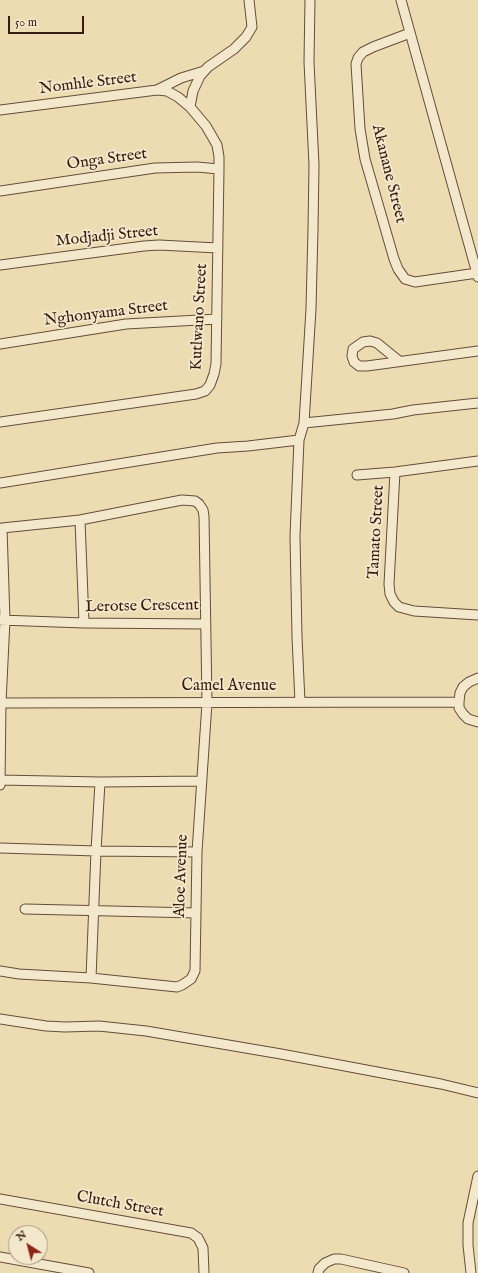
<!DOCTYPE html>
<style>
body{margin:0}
#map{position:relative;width:478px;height:1273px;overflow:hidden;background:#eddcb1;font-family:"IM FELL English",serif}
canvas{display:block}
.north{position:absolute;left:8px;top:1225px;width:40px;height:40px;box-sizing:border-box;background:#f3e8cc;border:1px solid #a99681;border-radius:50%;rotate:324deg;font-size:11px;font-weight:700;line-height:16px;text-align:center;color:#391c11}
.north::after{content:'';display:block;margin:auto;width:14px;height:18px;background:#8f2418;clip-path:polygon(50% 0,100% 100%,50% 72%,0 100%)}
.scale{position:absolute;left:8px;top:16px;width:76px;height:18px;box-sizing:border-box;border:2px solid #391c11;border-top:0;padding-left:5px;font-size:12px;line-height:14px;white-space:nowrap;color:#391c11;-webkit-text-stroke:3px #f3e8cc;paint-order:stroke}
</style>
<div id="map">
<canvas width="478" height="1273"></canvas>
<div class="north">N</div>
<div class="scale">50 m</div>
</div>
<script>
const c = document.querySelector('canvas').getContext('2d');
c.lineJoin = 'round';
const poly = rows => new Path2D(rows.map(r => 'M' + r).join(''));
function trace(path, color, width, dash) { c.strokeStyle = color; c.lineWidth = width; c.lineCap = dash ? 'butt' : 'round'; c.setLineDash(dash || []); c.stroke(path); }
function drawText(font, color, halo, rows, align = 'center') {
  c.font = font + ' "IM FELL English",serif'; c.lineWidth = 3.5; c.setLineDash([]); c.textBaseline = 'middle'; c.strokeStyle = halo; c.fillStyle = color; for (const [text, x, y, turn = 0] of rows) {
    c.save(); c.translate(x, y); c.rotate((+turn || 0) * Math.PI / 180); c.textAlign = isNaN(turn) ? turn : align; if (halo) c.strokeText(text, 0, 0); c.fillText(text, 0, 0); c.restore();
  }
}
const street = poly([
 [401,0,478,277],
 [410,33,373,47,363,52,358,58,356,64,360,129,365,159,394,259,398,269,405,279,415,282,477,273],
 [157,90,181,78,204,71],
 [190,107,193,91,200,76,208,67,234,49,246,37,252,27,249,0],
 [0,110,157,90,167,91,178,97,190,107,206,126,217,145,219,157,219,169,216,364,214,374,210,385,205,391,196,394,0,422],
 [0,191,155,168,197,167,219,169],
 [0,265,144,246,159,245,218,248],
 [0,344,126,324,217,319],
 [399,361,377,343,370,341,363,342,353,349,352,356,354,362,359,366,367,366,478,351],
 [304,423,393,414,413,410,478,403],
 [395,472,389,584,390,594,394,602,399,607,414,611,478,615],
 [357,475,395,472,478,461],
 [0,483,217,448,248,446,299,440],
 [80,520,84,623],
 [0,529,2,528,5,620,1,703,0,785],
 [0,620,84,623,206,624],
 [478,678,469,682,463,687,460,693,459,702,459,708,463,714,468,719,478,722],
 [300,702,297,637,295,536,299,440,304,423,311,309,313,229,314,165,309,62,310,0],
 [0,703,459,702],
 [0,780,100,782,202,781],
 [0,848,96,851,197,852],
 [25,909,196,913],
 [0,971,19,974,91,978,177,987,182,985,191,979,195,971,197,852,207,703,204,516,203,510,199,504,195,501,182,500,80,520,2,528],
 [91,978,96,851,100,782],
 [0,1019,46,1026,65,1027,99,1026,146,1031,281,1054,441,1084,478,1093],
 [0,1199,191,1233,198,1238,203,1248,204,1273],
 [0,1257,89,1273],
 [318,1273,319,1269,325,1263,334,1259,341,1259,404,1273],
 [471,1273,468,1245,468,1223,478,1176]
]);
trace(street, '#664c39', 11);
trace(street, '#f3e8cc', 9);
drawText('16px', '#391c11', '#f3e8cc', [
 ["Nomhle Street",88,84,-7],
 ["Onga Street",107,160,-8],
 ["Akanane Street",388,174,76],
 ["Modjadji Street",107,237,-6],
 ["Nghonyama Street",106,314,-7],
 ["Kutlwano Street",200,317,-87],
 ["Tamato Street",377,532,-87],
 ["Lerotse Crescent",142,607,-1],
 ["Camel Avenue",229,687],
 ["Aloe Avenue",182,876,-88],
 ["Clutch Street",120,1205,10]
]);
</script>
